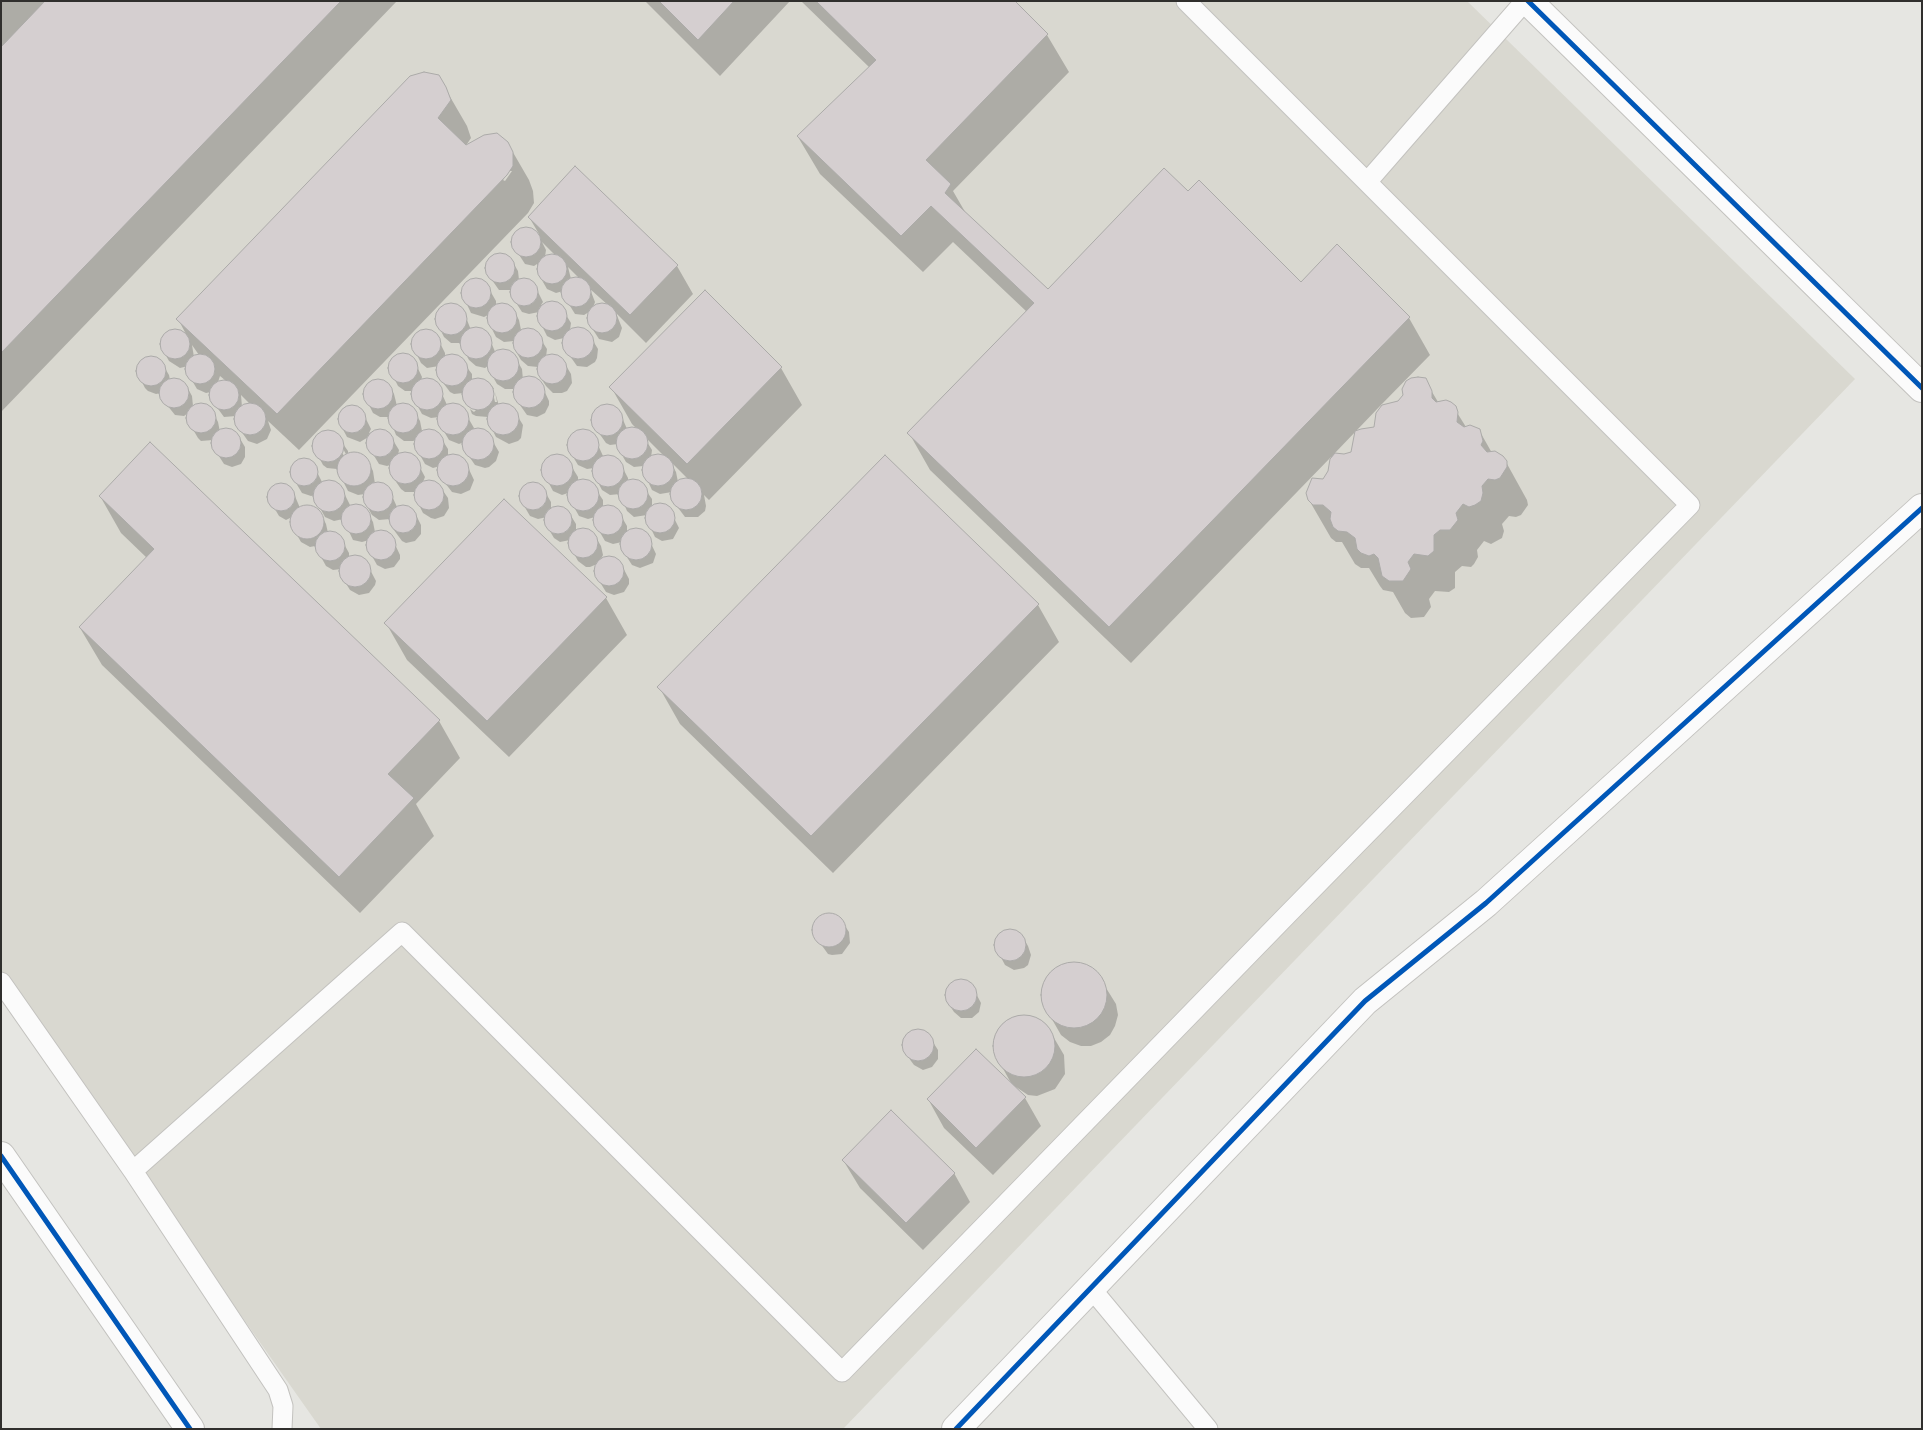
<!DOCTYPE html>
<style>
body{margin:0}
#map{position:relative;width:1923px;height:1430px;overflow:hidden;background:#e6e6e2;font-family:Georgia,serif}
canvas{display:block}
.frame{position:absolute;inset:0;border:2px solid #302f2d;pointer-events:none}
</style>
<div id="map">
<canvas width="1923" height="1430"></canvas>
<div class="frame"></div>
</div>
<script>
const c = document.querySelector('canvas').getContext('2d');
c.lineJoin = 'round';
function fill(path, color) { c.fillStyle = color; c.fill(path, 'evenodd'); }
const poly = rows => new Path2D(rows.map(r => 'M' + r).join(''));
function trace(path, color, width, dash) { c.strokeStyle = color; c.lineWidth = width; c.lineCap = dash ? 'butt' : 'round'; c.setLineDash(dash || []); c.stroke(path); }
fill(poly([
 [1,1,1467,1,1855,379,843,1429,321,1429,1,975]
]), '#d9d8d0');
fill(poly([
 [1,1,397,1,1,412],
 [645,1,790,1,720,76],
 [801,1,1013,1,1047,35,1069,72,953,191,968,217,1048,291,1188,193,1301,284,1337,246,1409,318,1430,355,1380,406,1399,402,1425,380,1438,402,1440,401,1451,403,1466,427,1479,430,1492,453,1506,462,1527,500,1528,505,1521,515,1516,517,1509,516,1502,524,1504,531,1502,538,1491,544,1484,541,1477,550,1478,557,1474,564,1471,567,1462,566,1455,572,1455,588,1449,592,1435,591,1429,599,1431,607,1424,617,1411,618,1405,613,1393,592,1383,590,1380,586,1369,568,1361,568,1355,564,1342,542,1336,542,1331,538,1309,500,1307,493,1309,486,1313,479,1324,480,1329,471,1331,457,1131,663,930,470,909,433,1027,312,953,242,923,272,820,174,798,137,870,68],
 [1380,406,1382,407,1375,429,1352,453,1345,455,1334,454],
 [438,76,467,126,471,138,465,147,507,142,529,180,533,191,534,203,528,213,299,450,268,421,271,430,267,439,257,444,248,441,236,424,236,416,224,417,210,398,211,392,206,393,197,389,187,372,188,366,180,368,169,361,164,352,163,339,169,333,177,331,187,336,178,319],
 [509,171,512,171,505,181,503,180],
 [192,345,199,355,194,357],
 [220,376,226,381,218,382],
 [241,395,250,404,242,407],
 [529,217,677,266,693,294,646,343,616,313,622,328,619,337,612,342,599,339,588,322,589,312,584,315,575,314,562,293,563,291,556,293,547,289,539,275,537,264,534,266,525,264,514,247,513,238,515,234,522,229,532,230,539,234],
 [542,242,555,255,545,257,546,250],
 [568,267,581,280,571,279],
 [590,289,609,306,601,304,593,308,595,302],
 [501,254,505,255,512,261,518,271,519,280,527,279,534,284,543,302,541,305,552,302,560,305,571,323,570,330,582,329,587,331,598,349,597,358,595,362,587,367,577,366,565,349,564,338,555,340,547,336,538,318,539,312,529,314,522,312,513,298,511,290,499,290,487,273,486,264,492,256],
 [476,279,485,282,496,301,496,305,506,305,514,311,519,320,521,330,526,329,536,332,547,349,546,357,550,355,559,357,565,364,571,374,572,383,567,391,562,393,553,393,546,386,540,377,538,367,528,366,521,360,515,350,514,341,504,342,496,337,491,327,488,315,484,317,471,313,462,294,464,285,468,282],
 [449,305,454,305,463,310,471,330,480,330,488,335,496,354,500,352,509,353,516,359,522,369,523,380,526,378,536,380,542,386,549,401,549,405,545,413,537,417,527,415,515,398,515,389,505,389,497,384,489,370,489,365,485,368,476,366,469,360,464,351,462,343,451,343,444,337,439,327,437,318,440,309],
 [427,330,436,335,445,353,445,357,455,355,459,357,472,374,472,380,479,378,488,382,492,386,494,389,492,389,495,402,497,402,495,392,499,406,502,405,512,407,523,425,521,438,518,441,509,444,496,437,491,427,488,417,476,416,472,414,470,409,474,412,476,410,467,404,463,393,454,394,450,392,444,384,438,375,439,366,427,368,421,363,412,345,415,336,418,332],
 [404,354,413,358,422,377,421,381,426,380,438,385,447,405,456,404,463,409,474,428,473,431,475,430,485,431,488,433,499,452,496,461,489,467,485,468,475,465,466,452,464,442,459,444,449,440,438,421,439,417,431,418,422,414,412,396,414,391,405,391,398,386,389,368,391,359,395,356],
 [153,357,157,358,163,365,169,375,170,380,180,380,187,387,192,396,193,406,202,404,206,406,213,412,218,422,220,432,224,429,233,431,239,437,245,447,245,457,241,464,232,467,224,464,213,447,213,440,201,441,198,438,188,421,188,413,184,416,175,415,167,405,161,396,161,393,156,394,148,391,145,388,138,374,139,366,145,359],
 [781,368,802,405,709,500,704,495,706,506,705,511,698,517,685,517,673,501,672,492,660,494,652,490,643,471,643,466,634,467,626,462,618,448,618,444,610,445,606,443,594,426,593,416,596,411,604,406,614,407,621,415,627,429,638,430,632,424,611,387],
 [644,437,645,437,665,457,658,455,651,458,652,450],
 [671,463,672,463,689,480,678,482,676,472],
 [375,380,380,380,388,384,394,394,397,406,404,404,412,408,420,421,422,431,428,430,437,432,448,449,448,456,457,456,465,461,474,480,470,490,461,494,452,492,442,479,439,470,440,466,433,468,425,464,415,446,416,440,413,441,404,441,396,435,389,417,380,417,373,413,364,395,367,385],
 [346,406,355,406,362,411,371,429,369,433,380,430,388,432,399,450,398,455,407,454,415,458,425,477,423,482,430,481,439,485,448,498,449,508,444,516,435,519,431,518,423,513,418,503,416,492,405,492,401,489,392,476,390,465,387,466,379,464,367,444,370,436,360,442,347,437,338,420,340,412],
 [582,430,594,436,603,456,614,457,618,459,628,478,628,481,636,480,640,482,652,499,652,508,657,505,662,505,670,510,679,528,673,539,662,541,655,537,646,518,647,515,634,517,627,511,620,494,610,495,602,490,594,475,594,468,587,469,578,465,572,455,569,442,573,434],
 [328,431,336,434,348,451,348,455,354,453,359,454,368,461,373,471,375,484,379,483,388,487,397,507,405,506,414,511,421,525,421,534,415,541,406,543,402,541,391,526,390,519,379,520,372,515,364,501,365,494,358,495,348,491,337,469,327,468,323,465,313,446,314,442,319,434],
 [341,445,347,456,344,456,339,447],
 [557,455,567,459,578,477,578,482,581,480,591,482,603,500,603,507,613,507,617,509,627,526,627,533,635,529,647,535,656,554,653,563,640,568,632,565,623,551,622,542,613,544,605,541,594,522,595,517,588,519,579,516,569,498,568,493,562,495,553,491,543,472,543,467,548,459],
 [304,459,312,462,322,482,328,481,338,484,341,487,351,507,361,507,368,513,373,522,375,532,373,535,383,532,391,536,400,555,400,559,394,567,385,569,377,565,367,547,369,540,362,542,353,540,343,519,334,521,325,517,315,499,315,495,311,496,302,493,290,473,296,462],
 [280,484,285,484,292,489,300,508,313,508,321,514,326,524,328,533,335,533,344,544,349,553,349,558,358,556,366,562,376,581,375,585,369,593,359,595,350,590,342,577,341,569,333,570,326,566,315,546,310,547,301,542,293,528,292,517,286,520,279,516,269,499,269,495,273,487],
 [535,484,545,492,551,502,551,509,561,507,568,511,576,524,576,532,587,530,595,536,601,546,603,555,600,561,610,557,619,560,629,579,629,584,624,592,614,595,606,592,595,574,597,564,590,567,586,567,578,561,571,548,570,540,560,542,554,538,548,528,545,520,547,517,538,519,530,516,520,499,519,495,527,485],
 [100,496,439,721,460,758,416,804,434,836,360,913,102,665,80,628,147,558,121,533],
 [606,598,627,635,509,757,407,660,386,623],
 [1038,605,1059,642,833,873,680,724,659,687],
 [830,915,835,916,843,923,849,932,850,943,842,954,832,955,828,954,815,936,814,926,820,918],
 [1009,929,1014,930,1022,936,1028,946,1031,955,1028,965,1024,968,1014,970,1005,965,995,946,995,941,1000,933],
 [1072,964,1091,968,1098,975,1116,1004,1118,1015,1115,1026,1110,1035,1101,1042,1091,1046,1081,1046,1070,1042,1061,1035,1045,1007,1043,997,1044,988,1047,979,1054,971,1063,966],
 [957,980,962,980,971,984,981,1003,979,1012,972,1018,961,1018,954,1012,948,1003,946,993,949,985],
 [1019,1016,1029,1016,1039,1020,1047,1026,1064,1055,1065,1074,1055,1089,1037,1096,1028,1095,1016,1087,1025,1098,1041,1126,993,1175,944,1128,928,1099,1011,1083,996,1056,994,1045,995,1035,1001,1026,1009,1019],
 [921,1031,929,1036,938,1050,938,1059,932,1067,923,1070,914,1065,911,1061,905,1052,904,1043,909,1034,912,1032],
 [843,1160,954,1173,970,1202,923,1250,860,1188]
]), '#0003');
const building = poly([
 [45,1,341,1,1,353,1,47,45,1],
 [659,1,734,1,698,40,659,1],
 [816,1,1015,1,1048,34,926,160,951,184,945,193,1048,289,1164,168,1188,191,1199,180,1301,282,1337,244,1410,317,1109,627,907,433,1034,303,931,206,901,236,797,136,876,60,816,1],
 [424,72,439,75,446,87,451,100,438,118,466,145,484,135,497,133,508,142,513,152,513,166,507,175,277,414,176,319,410,76,424,72],
 [575,166,678,265,630,315,528,217,575,166],
 '511 242a15 15 0 1 1 30 0a15 15 0 1 1-30 0Z',
 '485 268a15 15 0 1 1 30 0a15 15 0 1 1-30 0Z',
 '537 269a15 15 0 1 1 30 0a15 15 0 1 1-30 0Z',
 '561 292a15 15 0 1 1 30 0a15 15 0 1 1-30 0Z',
 '461 293a15 15 0 1 1 30 0a15 15 0 1 1-30 0Z',
 '510 292a14 14 0 1 1 28 0a14 14 0 1 1-28 0Z',
 [705,290,782,367,687,464,609,387,705,290],
 '537 316a15 15 0 1 1 30 0a15 15 0 1 1-30 0Z',
 '587 318a15 15 0 1 1 30 0a15 15 0 1 1-30 0Z',
 '487 318a15 15 0 1 1 30 0a15 15 0 1 1-30 0Z',
 '435 319a16 16 0 1 1 32 0a16 16 0 1 1-32 0Z',
 '562 343a16 16 0 1 1 32 0a16 16 0 1 1-32 0Z',
 '460 343a16 16 0 1 1 32 0a16 16 0 1 1-32 0Z',
 '513 343a15 15 0 1 1 30 0a15 15 0 1 1-30 0Z',
 '411 344a15 15 0 1 1 30 0a15 15 0 1 1-30 0Z',
 '160 344a15 15 0 1 1 30 0a15 15 0 1 1-30 0Z',
 '487 365a16 16 0 1 1 32 0a16 16 0 1 1-32 0Z',
 '388 368a15 15 0 1 1 30 0a15 15 0 1 1-30 0Z',
 '537 369a15 15 0 1 1 30 0a15 15 0 1 1-30 0Z',
 '436 370a16 16 0 1 1 32 0a16 16 0 1 1-32 0Z',
 '185 369a15 15 0 1 1 30 0a15 15 0 1 1-30 0Z',
 '136 371a15 15 0 1 1 30 0a15 15 0 1 1-30 0Z',
 '513 392a16 16 0 1 1 32 0a16 16 0 1 1-32 0Z',
 [1418,377,1426,378,1432,391,1432,398,1436,402,1446,400,1451,402,1456,406,1458,412,1457,422,1464,427,1470,425,1480,429,1483,441,1481,445,1487,452,1495,451,1503,456,1507,461,1507,467,1500,478,1495,480,1488,479,1482,486,1483,493,1481,501,1475,505,1469,507,1463,504,1456,513,1458,520,1450,530,1440,530,1434,535,1434,551,1428,556,1414,554,1408,562,1411,569,1403,581,1389,581,1382,576,1378,558,1374,554,1369,556,1361,553,1357,549,1355,538,1347,532,1338,531,1333,527,1330,519,1331,512,1323,505,1313,505,1308,500,1306,493,1312,478,1323,479,1328,471,1330,459,1335,453,1344,454,1351,452,1355,431,1361,429,1374,427,1376,413,1382,405,1398,401,1403,395,1402,389,1406,381,1411,378,1418,377],
 '462 394a16 16 0 1 1 32 0a16 16 0 1 1-32 0Z',
 '159 393a15 15 0 1 1 30 0a15 15 0 1 1-30 0Z',
 '411 394a16 16 0 1 1 32 0a16 16 0 1 1-32 0Z',
 '363 394a15 15 0 1 1 30 0a15 15 0 1 1-30 0Z',
 '209 395a15 15 0 1 1 30 0a15 15 0 1 1-30 0Z',
 '388 418a15 15 0 1 1 30 0a15 15 0 1 1-30 0Z',
 '234 419a16 16 0 1 1 32 0a16 16 0 1 1-32 0Z',
 '437 419a16 16 0 1 1 32 0a16 16 0 1 1-32 0Z',
 '487 419a16 16 0 1 1 32 0a16 16 0 1 1-32 0Z',
 '186 418a15 15 0 1 1 30 0a15 15 0 1 1-30 0Z',
 '591 420a16 16 0 1 1 32 0a16 16 0 1 1-32 0Z',
 '338 419a14 14 0 1 1 28 0a14 14 0 1 1-28 0Z',
 '616 443a16 16 0 1 1 32 0a16 16 0 1 1-32 0Z',
 '211 443a15 15 0 1 1 30 0a15 15 0 1 1-30 0Z',
 '462 444a16 16 0 1 1 32 0a16 16 0 1 1-32 0Z',
 '366 443a14 14 0 1 1 28 0a14 14 0 1 1-28 0Z',
 '414 444a15 15 0 1 1 30 0a15 15 0 1 1-30 0Z',
 '567 445a16 16 0 1 1 32 0a16 16 0 1 1-32 0Z',
 '312 446a16 16 0 1 1 32 0a16 16 0 1 1-32 0Z',
 [150,442,440,720,388,774,414,798,339,877,79,627,154,549,99,496,150,442],
 '337 469a17 17 0 1 1 34 0a17 17 0 1 1-34 0Z',
 '389 468a16 16 0 1 1 32 0a16 16 0 1 1-32 0Z',
 '541 470a16 16 0 1 1 32 0a16 16 0 1 1-32 0Z',
 '642 470a16 16 0 1 1 32 0a16 16 0 1 1-32 0Z',
 '437 470a16 16 0 1 1 32 0a16 16 0 1 1-32 0Z',
 [885,455,1039,604,811,836,657,687,885,455],
 '592 471a16 16 0 1 1 32 0a16 16 0 1 1-32 0Z',
 '290 472a14 14 0 1 1 28 0a14 14 0 1 1-28 0Z',
 '670 494a16 16 0 1 1 32 0a16 16 0 1 1-32 0Z',
 '618 494a15 15 0 1 1 30 0a15 15 0 1 1-30 0Z',
 '567 495a16 16 0 1 1 32 0a16 16 0 1 1-32 0Z',
 '414 495a15 15 0 1 1 30 0a15 15 0 1 1-30 0Z',
 '313 496a16 16 0 1 1 32 0a16 16 0 1 1-32 0Z',
 '519 496a14 14 0 1 1 28 0a14 14 0 1 1-28 0Z',
 '363 497a15 15 0 1 1 30 0a15 15 0 1 1-30 0Z',
 '267 497a14 14 0 1 1 28 0a14 14 0 1 1-28 0Z',
 [504,499,607,597,487,721,384,623,504,499],
 '645 518a15 15 0 1 1 30 0a15 15 0 1 1-30 0Z',
 '341 519a15 15 0 1 1 30 0a15 15 0 1 1-30 0Z',
 '389 519a14 14 0 1 1 28 0a14 14 0 1 1-28 0Z',
 '593 520a15 15 0 1 1 30 0a15 15 0 1 1-30 0Z',
 '290 522a17 17 0 1 1 34 0a17 17 0 1 1-34 0Z',
 '544 520a14 14 0 1 1 28 0a14 14 0 1 1-28 0Z',
 '568 543a15 15 0 1 1 30 0a15 15 0 1 1-30 0Z',
 '620 544a16 16 0 1 1 32 0a16 16 0 1 1-32 0Z',
 '366 545a15 15 0 1 1 30 0a15 15 0 1 1-30 0Z',
 '315 546a15 15 0 1 1 30 0a15 15 0 1 1-30 0Z',
 '339 571a16 16 0 1 1 32 0a16 16 0 1 1-32 0Z',
 '594 571a15 15 0 1 1 30 0a15 15 0 1 1-30 0Z',
 '812 930a17 17 0 1 1 34 0a17 17 0 1 1-34 0Z',
 '994 945a16 16 0 1 1 32 0a16 16 0 1 1-32 0Z',
 '1041 995a33 33 0 1 1 66 0a33 33 0 1 1-66 0Z',
 '945 995a16 16 0 1 1 32 0a16 16 0 1 1-32 0Z',
 '993 1046a31 31 0 1 1 62 0a31 31 0 1 1-62 0Z',
 '902 1045a16 16 0 1 1 32 0a16 16 0 1 1-32 0Z',
 [976,1049,1026,1097,976,1148,927,1099,976,1049],
 [891,1110,955,1173,906,1223,842,1160,891,1110]
]);
fill(building, '#d5cfd0');
trace(building, '#acaba9', 1);
const service = poly([
 [1368,181,1525,1],
 [1,982,133,1171,278,1390,283,1406,282,1429],
 [133,1171,402,932,842,1372,1288,914,1690,505,1186,1],
 [1090,1287,1208,1429]
]);
const minor = poly([
 [1,1156,190,1429],
 [956,1429,1365,1001,1486,903,1922,508]
]);
const tertiary = poly([
 [1528,1,1922,388]
]);
trace(service, '#c3c2bf', 21);
trace(minor, '#c3c2bf', 30);
trace(tertiary, '#c3c2bf', 30);
trace(service, '#fbfbfb', 19);
trace(minor, '#fbfbfb', 28);
trace(tertiary, '#fbfbfb', 28);
trace(poly([
 [1528,1,1922,388],
 [1,1156,190,1429],
 [956,1429,1365,1001,1486,903,1922,508]
]), '#0057b8', 5);
</script>
